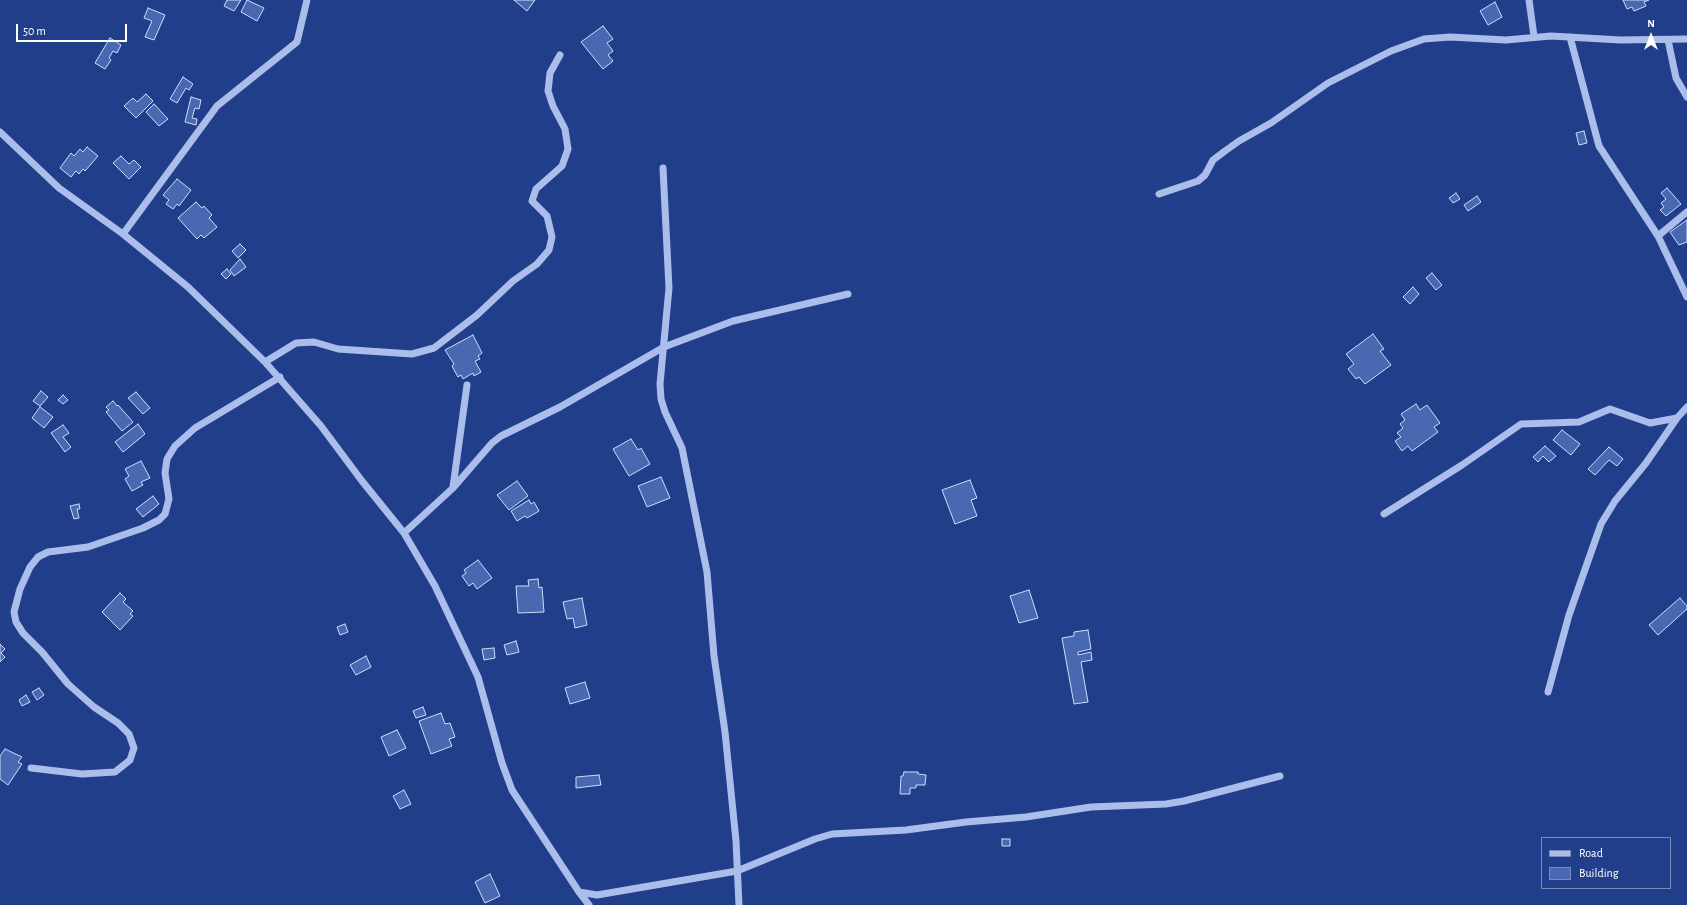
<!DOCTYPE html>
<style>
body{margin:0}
#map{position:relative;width:1687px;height:905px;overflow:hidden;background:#203e89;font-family:"Alegreya Sans",sans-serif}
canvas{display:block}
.legend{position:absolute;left:1541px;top:837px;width:130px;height:52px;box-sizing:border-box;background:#203e89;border:1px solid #798bb8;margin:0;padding:5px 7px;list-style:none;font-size:12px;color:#fff}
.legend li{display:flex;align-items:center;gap:8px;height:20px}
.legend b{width:20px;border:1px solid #798bb8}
.north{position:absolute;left:1631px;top:16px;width:40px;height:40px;-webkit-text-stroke:3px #203e89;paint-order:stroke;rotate:0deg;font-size:11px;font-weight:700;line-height:16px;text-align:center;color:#fff}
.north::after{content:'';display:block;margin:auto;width:14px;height:18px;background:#fff;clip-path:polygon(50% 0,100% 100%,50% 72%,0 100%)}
.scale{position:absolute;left:16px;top:24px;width:111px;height:18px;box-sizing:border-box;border:2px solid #fff;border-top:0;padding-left:5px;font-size:12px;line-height:14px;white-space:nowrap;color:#fff;-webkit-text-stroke:3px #203e89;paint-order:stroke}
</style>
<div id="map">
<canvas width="1687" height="905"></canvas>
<ul class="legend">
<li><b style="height:5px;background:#abbeeb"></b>Road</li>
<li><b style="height:11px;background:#4868b1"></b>Building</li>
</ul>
<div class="north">N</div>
<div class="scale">50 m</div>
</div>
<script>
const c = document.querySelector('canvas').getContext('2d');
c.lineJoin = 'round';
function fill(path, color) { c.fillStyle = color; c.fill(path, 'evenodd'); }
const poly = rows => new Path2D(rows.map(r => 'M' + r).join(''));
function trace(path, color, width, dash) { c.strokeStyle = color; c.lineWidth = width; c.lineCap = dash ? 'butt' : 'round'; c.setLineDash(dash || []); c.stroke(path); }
const building = poly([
 [227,0,241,0,234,11,224,6,227,0],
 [247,0,264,8,257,21,241,12,247,0],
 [514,0,535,0,527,11,514,0],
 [1623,0,1649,0,1644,2,1646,6,1634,11,1632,7,1627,9,1623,0],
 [1495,2,1502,17,1488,25,1480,11,1495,2],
 [148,8,165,15,154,40,145,37,152,21,144,18,148,8],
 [603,26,613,39,607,43,613,51,608,55,613,61,603,69,581,42,603,26],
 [110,38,121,45,117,53,113,51,109,58,111,60,105,69,95,63,110,38],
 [183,77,193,84,189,90,186,88,177,103,170,99,183,77],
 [146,94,153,101,136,118,124,106,133,98,137,102,146,94],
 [191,97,201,100,199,109,195,108,192,118,197,119,196,125,185,122,191,97],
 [154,104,168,119,159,126,146,112,154,104],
 [1584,131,1587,143,1579,145,1576,133,1584,131],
 [87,147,98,156,85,171,83,169,79,174,76,171,71,177,60,168,71,153,74,156,80,149,83,152,87,147],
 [121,156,129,164,134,160,141,167,129,179,113,163,121,156],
 [177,179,191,190,179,206,177,204,173,209,166,204,169,200,163,195,177,179],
 [1667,188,1681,204,1666,216,1660,210,1664,207,1661,203,1666,199,1661,193,1667,188],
 [1456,193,1460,199,1453,203,1449,198,1456,193],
 [1477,196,1481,202,1468,211,1464,205,1477,196],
 [196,202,202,208,204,206,212,215,209,218,217,227,204,238,201,235,197,239,178,218,196,202],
 [1687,220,1687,242,1679,245,1670,232,1687,220],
 [240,244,246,250,238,258,232,251,240,244],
 [240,259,246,267,234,276,230,270,240,259],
 [227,269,231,274,226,279,221,274,227,269],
 [1432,273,1442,285,1436,290,1426,278,1432,273],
 [1413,287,1419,294,1410,304,1403,297,1413,287],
 [1373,334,1384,349,1380,351,1391,365,1365,384,1359,377,1356,379,1348,369,1354,364,1346,354,1373,334],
 [473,335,482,353,478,356,480,359,475,361,481,372,474,376,473,373,463,379,461,375,458,377,452,366,454,364,445,350,473,335],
 [41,391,48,397,40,406,33,401,41,391],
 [136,392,150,408,143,414,128,398,136,392],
 [63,395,68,400,63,404,58,400,63,395],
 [113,401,117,406,118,405,133,422,122,431,106,412,109,410,106,407,113,401],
 [1416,404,1420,410,1427,405,1440,423,1434,427,1438,432,1412,451,1408,446,1402,451,1395,441,1401,437,1397,433,1403,428,1400,424,1405,420,1401,414,1416,404],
 [40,407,53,417,44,428,32,418,40,407],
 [138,424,145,434,123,452,115,442,138,424],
 [63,425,69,433,63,437,71,447,65,452,51,433,63,425],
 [1562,430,1580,444,1571,455,1553,440,1562,430],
 [631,439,638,450,641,448,650,464,629,476,613,449,631,439],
 [1545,446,1556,456,1549,462,1543,456,1538,462,1533,457,1545,446],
 [1609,447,1623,459,1617,466,1609,460,1595,475,1588,469,1609,447],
 [141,461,150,478,141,482,143,485,132,491,125,479,129,476,125,469,141,461],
 [661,477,670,498,647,507,638,486,661,477],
 [970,480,977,498,971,500,977,516,955,524,942,490,970,480],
 [517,481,528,496,509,510,497,495,517,481],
 [153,496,159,504,143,517,136,509,153,496],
 [529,500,531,504,534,502,539,511,527,518,525,516,517,521,511,511,529,500],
 [79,504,80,509,77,509,79,518,74,519,70,506,79,504],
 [478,560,492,578,477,589,473,583,469,586,462,576,466,573,464,570,478,560],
 [538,579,539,588,542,587,544,612,518,613,516,586,529,586,528,580,538,579],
 [1029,590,1038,618,1019,623,1010,596,1029,590],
 [120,593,126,599,123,602,133,611,130,614,133,616,120,630,102,612,120,593],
 [582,598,587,625,575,628,573,618,567,619,563,602,582,598],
 [1680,598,1687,606,1687,609,1658,635,1649,625,1680,598],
 [345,624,348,632,340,635,337,627,345,624],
 [1088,630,1091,649,1078,652,1078,655,1091,652,1092,660,1081,662,1088,702,1074,704,1062,638,1074,636,1074,632,1088,630],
 [516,641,519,652,507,655,504,645,516,641],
 [0,644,5,649,1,653,5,657,0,662,0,644],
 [494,648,495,658,484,660,482,649,494,648],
 [366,656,371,667,356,675,350,665,366,656],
 [585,682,590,698,570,704,565,688,585,682],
 [39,688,44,695,37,700,32,692,39,688],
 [26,695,30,702,22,706,19,700,26,695],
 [423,707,426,715,416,718,413,711,423,707],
 [441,713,445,724,450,723,455,737,449,739,452,746,431,754,419,721,441,713],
 [397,730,406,748,389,756,381,737,397,730],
 [5,749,22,757,18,762,22,764,8,785,0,779,0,756,5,749],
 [904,772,918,772,918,774,926,775,925,785,916,785,916,788,910,788,910,794,900,794,901,776,903,776,904,772],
 [599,775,601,785,576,788,576,777,599,775],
 [404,790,411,804,400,809,393,796,404,790],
 [1002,839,1010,839,1010,846,1002,846,1002,839],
 [490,874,500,896,485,903,475,882,490,874]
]);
fill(building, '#4868b1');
trace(building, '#d0dcf8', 1);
trace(poly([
 [1529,0,1534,36],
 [1570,37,1599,146,1658,236,1687,297],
 [1668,40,1676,78,1687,97],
 [0,132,59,188,123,234,188,287,265,362,321,426,362,481,404,533,435,586,478,677,502,763,512,790,579,892,589,905],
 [663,168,669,288,660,384,661,399,665,412,682,448,707,572,714,656,725,732,736,841,739,905],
 [1159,194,1198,181,1205,175,1213,160,1225,151,1239,141,1271,123,1328,83,1391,51,1424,39,1450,37,1506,40,1551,36,1620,40,1687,39],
 [123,234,217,106,297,42,307,0],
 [1658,236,1687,212],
 [265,362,296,343,314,342,338,349,412,354,434,348,477,315,513,281,537,264,549,250,552,237,547,216,532,201,536,189,562,166,568,149,565,129,553,106,548,91,550,73,560,55],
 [453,487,467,385],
 [1384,514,1462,465,1521,424,1579,422,1610,409,1650,423,1677,418],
 [404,533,453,488,492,443,501,436,560,407,664,347,733,321,848,294],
 [1548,692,1569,615,1601,524,1615,501,1646,463,1677,418,1687,407],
 [31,768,82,774,115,772,130,760,134,748,129,734,118,723,94,707,68,684,42,652,23,633,16,622,14,612,20,589,30,567,38,557,48,552,88,547,143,528,159,520,165,514,169,499,165,473,167,459,175,446,195,428,280,377],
 [579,892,597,895,737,871,815,839,832,834,906,830,966,822,1026,817,1091,807,1166,804,1184,801,1280,776]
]), '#abbeeb', 7);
</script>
